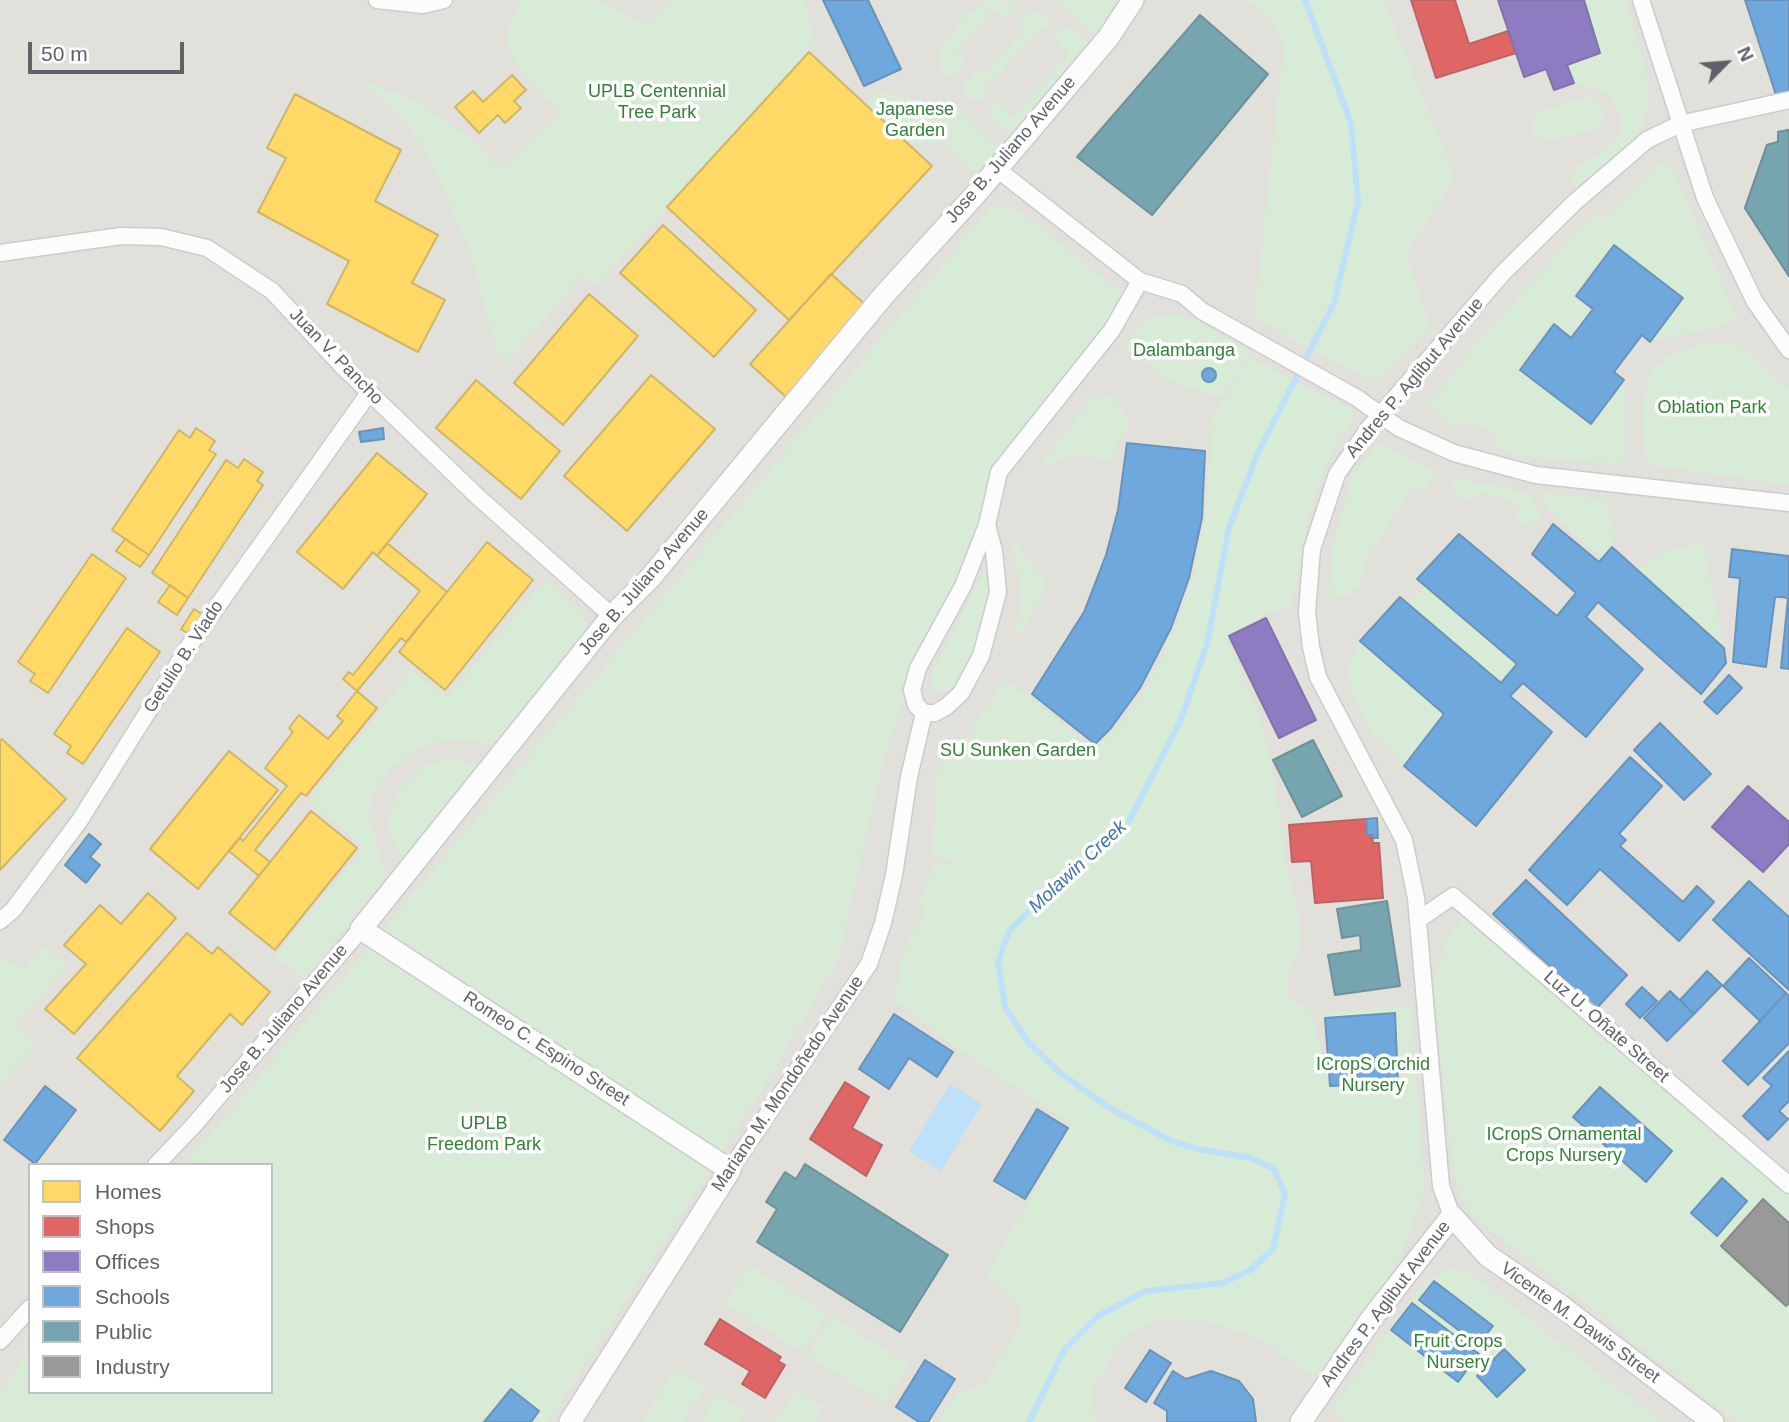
<!DOCTYPE html>
<meta charset="utf-8">
<style>
body{margin:0}
#map{position:relative;width:1789px;height:1422px;overflow:hidden;background:#efeeea;font-family:Arial,sans-serif}
canvas{display:block}
.legend{position:absolute;left:28px;top:1163px;width:245px;height:231px;box-sizing:border-box;background:#fff;border:2px solid #bfc1c3;margin:0;padding:9px 12px;list-style:none;font-size:21px;color:#5f6368}
.legend li{display:flex;align-items:center;gap:14px;height:35px}
.legend b{width:35px;border:2px solid #bfc1c3}
.north{position:absolute;left:1691px;top:28px;width:70px;height:70px;-webkit-text-stroke:5px #fff;paint-order:stroke;rotate:65deg;font-size:19px;font-weight:700;line-height:28px;text-align:center;color:#5f6368}
.north::after{content:'';display:block;margin:auto;width:24px;height:32px;background:#5f6368;clip-path:polygon(50% 0,100% 100%,50% 72%,0 100%)}
.scale{position:absolute;left:28px;top:42px;width:156px;height:32px;box-sizing:border-box;border:4px solid #5f6368;border-top:0;padding-left:9px;font-size:21px;line-height:24px;white-space:nowrap;color:#5f6368;-webkit-text-stroke:5px #fff;paint-order:stroke}
</style>
<div id="map">
<canvas width="1789" height="1422"></canvas>
<ul class="legend">
<li><b style="height:19px;background:#ffd966"></b>Homes</li>
<li><b style="height:19px;background:#e06666"></b>Shops</li>
<li><b style="height:19px;background:#8e7cc3"></b>Offices</li>
<li><b style="height:19px;background:#6fa8dc"></b>Schools</li>
<li><b style="height:19px;background:#76a5af"></b>Public</li>
<li><b style="height:19px;background:#999"></b>Industry</li>
</ul>
<div class="north">N</div>
<div class="scale">50 m</div>
</div>
<script>
const c = document.querySelector('canvas').getContext('2d');
c.lineJoin = 'round';
function fill(path, color) { c.fillStyle = color; c.fill(path, 'evenodd'); }
const poly = rows => new Path2D(rows.map(r => 'M' + r).join(''));
function trace(path, color, width, dash) { c.strokeStyle = color; c.lineWidth = width; c.lineCap = dash ? 'butt' : 'round'; c.setLineDash(dash || []); c.stroke(path); }
function drawText(font, color, halo, rows, align = 'center') {
  c.font = font + ' Arial,sans-serif'; c.lineWidth = 7; c.setLineDash([]); c.textBaseline = 'middle'; c.strokeStyle = halo; c.fillStyle = color; for (const [text, x, y, turn = 0] of rows) {
    c.save(); c.translate(x, y); c.rotate((+turn || 0) * Math.PI / 180); c.textAlign = isNaN(turn) ? turn : align; if (halo) c.strokeText(text, 0, 0); c.fillText(text, 0, 0); c.restore();
  }
}
fill(poly([
 [0,0,1789,0,1789,1422,0,1422],
 [30,1165,271,1165,271,1392,30,1392]
]), '#e2e0da');
fill(poly([
 [522,0,596,0,646,26,671,0,805,0,815,45,598,284,582,276,509,361,497,350,470,252,426,149,390,105,357,78,414,101,472,139,500,170,562,113,530,83,507,48,507,29],
 [989,0,1018,1,1005,18,994,9,956,51,967,61,950,79,943,74,938,60,942,45,966,14],
 [1058,0,1121,0,1097,37],
 [1246,0,1383,0,1455,177,1406,255,1431,328,1375,384,1254,318,1284,44,1272,19],
 [1584,0,1625,0,1645,65,1649,96,1645,122,1633,140,1585,189,1579,189,1574,187,1571,177,1577,167,1604,150,1622,133,1622,117,1607,93,1574,83,1567,65],
 [1037,11,1052,22,1045,32,1040,28,984,90,988,95,979,102,969,99,963,92,965,84,977,70,984,76,1021,33,1016,27,1031,12],
 [1070,26,1092,45,1013,136,1007,135,992,119,989,110,997,103,1012,116,1069,54,1058,43,1056,37,1060,28],
 [877,92,955,107,1005,153,980,177,944,143,914,143,902,138,866,104],
 [1585,97,1596,98,1603,109,1603,123,1597,128,1549,141,1534,136,1530,129,1536,114],
 [1658,164,1668,165,1675,174,1736,316,1731,324,1650,342,1683,298,1614,245,1615,242,1572,296,1590,310,1570,336,1552,322,1510,379,1520,370,1591,424,1624,380,1626,458,1619,463,1562,461,1512,454,1494,445,1499,436,1477,424,1448,424,1432,405,1432,398,1468,359,1464,355,1597,212,1604,218],
 [992,206,1018,210,1120,292,1124,304,994,474,980,542,912,674,883,761,838,960,766,1083,548,1422,0,1422,0,1390,30,1352,30,1392,271,1392,271,1165,185,1165],
 [1170,314,1191,318,1252,352,1222,398,1171,381,1122,347,1141,324,1160,315],
 [1704,343,1739,345,1789,389,1789,485,1651,465,1645,455,1642,413,1650,372,1668,356],
 [1250,358,1348,408,1354,415,1324,469,1310,511,1292,605,1266,614,1225,637,1258,709,1274,776,1285,860,1298,908,1301,948,1286,975,1289,997,1312,1013,1329,1080,1324,1013,1412,1006,1424,1192,1399,1261,1320,1382,1261,1339,1212,1322,1158,1319,1124,1338,1093,1388,1095,1422,937,1422,957,1393,984,1384,1019,1327,1021,1309,1014,1298,986,1275,1072,1125,943,1039,895,1000,901,961,910,937,924,919,920,898,935,864,958,863,932,856,938,768,967,737,1005,679,1088,743,1084,750,1096,747,1124,722,1156,672,1176,628,1194,571,1205,516,1211,448,1209,422],
 [1104,392,1120,405,1130,425,1115,444,1112,460,1070,454,1048,466,1042,462,1094,396],
 [1377,444,1435,471,1427,491,1413,486,1365,562,1360,585,1347,596,1329,600,1332,549,1353,475],
 [1455,479,1527,492,1543,516,1529,529,1516,518,1519,504,1484,493,1466,502,1452,487],
 [1538,493,1604,499,1615,532,1612,547,1602,558,1554,516],
 [1012,538,1045,582,1044,593,1023,633,1016,630,1022,598],
 [1700,543,1704,547,1724,648,1637,571,1660,553],
 [987,567,992,569,990,600,973,652,954,688,938,693,931,686,931,674],
 [546,579,583,614,588,635,500,745,450,739,429,744,395,764,371,795,369,816,386,876,304,979,274,957,364,847,309,801,412,670,447,698],
 [1425,586,1517,664,1501,683,1408,604],
 [1360,641,1444,714,1404,766,1371,732,1353,693,1348,666],
 [453,758,482,766,404,859,390,836,390,813,399,790,424,766],
 [1467,914,1789,1189,1789,1422,1737,1422,1474,1217,1458,1191,1452,1160,1433,982,1448,938],
 [44,945,67,967,15,1024,36,1045,0,1085,0,959,4,957,22,971],
 [749,1265,827,1314,803,1353,725,1304],
 [1448,1269,1469,1272,1662,1422,1346,1422,1333,1408,1412,1298,1430,1278],
 [831,1316,909,1364,885,1404,807,1355],
 [675,1368,705,1387,682,1422,641,1422],
 [796,1389,824,1407,815,1422,775,1422],
 [718,1395,746,1413,740,1422,700,1422]
]), '#d8ebd6');
fill(poly([
 [950,1084,982,1104,941,1171,909,1151]
]), '#bfe0f9');
const homes = poly([
 [809,52,932,166,789,320,667,207,809,52],
 [512,75,526,90,514,101,521,108,505,123,498,115,479,133,455,107,473,91,483,102,512,75],
 [295,94,401,150,375,201,438,235,412,283,445,300,418,352,327,304,349,261,258,212,286,158,267,148,295,94],
 [663,225,756,310,714,357,620,273,663,225],
 [831,274,867,306,786,397,750,364,831,274],
 [589,294,638,336,563,425,514,383,589,294],
 [651,375,715,429,627,531,564,476,651,375],
 [476,380,560,451,521,499,436,428,476,380],
 [196,428,215,441,209,450,216,454,149,555,112,530,179,430,190,438,196,428],
 [377,453,427,494,377,556,373,552,343,589,297,552,377,453],
 [244,459,263,472,257,481,263,485,188,598,152,573,226,460,238,468,244,459],
 [125,539,149,555,140,567,116,551,125,539],
 [487,542,533,580,445,690,399,652,487,542],
 [387,543,447,592,406,642,401,638,357,691,343,679,349,672,353,675,420,591,377,556,387,543],
 [92,554,126,578,48,693,30,681,35,674,18,662,92,554],
 [170,585,188,598,177,615,158,602,170,585],
 [194,609,205,616,192,636,181,629,194,609],
 [127,628,160,652,83,764,67,753,71,746,54,734,127,628],
 [357,691,377,708,306,796,301,793,255,850,270,862,259,876,229,851,240,838,243,841,287,786,265,768,293,732,289,728,299,715,328,739,343,721,337,716,357,691],
 [2,739,66,799,0,870,0,740,2,739],
 [229,751,278,790,198,889,150,849,229,751],
 [311,811,357,848,275,950,229,913,311,811],
 [148,893,176,918,74,1034,45,1009,86,964,64,945,100,905,121,924,148,893],
 [187,933,212,954,218,947,270,992,242,1025,230,1014,177,1076,194,1091,160,1131,77,1058,187,933]
]);
fill(homes, '#ffd966');
trace(homes, '#cfb667', 2);
const shops = poly([
 [1411,0,1455,0,1469,44,1508,31,1516,53,1436,78,1411,0],
 [1366,819,1367,835,1372,835,1373,843,1379,843,1383,898,1315,903,1311,861,1292,862,1289,825,1366,819],
 [845,1082,869,1097,852,1128,882,1145,866,1176,810,1139,845,1082],
 [720,1319,781,1357,778,1361,785,1365,765,1398,742,1384,750,1371,705,1344,720,1319]
]);
fill(shops, '#e06666');
trace(shops, '#b96567', 2);
const offices = poly([
 [1498,0,1584,0,1600,53,1567,65,1574,83,1554,90,1546,69,1524,77,1498,0],
 [1789,130,1789,276,1745,208,1767,145,1778,142,1778,132,1789,130],
 [1266,618,1316,720,1279,738,1229,636,1266,618],
 [1748,786,1789,822,1789,844,1763,872,1712,827,1748,786]
]);
fill(offices, '#8e7cc3');
trace(offices, '#8074a8', 2);
const schools = poly([
 [823,0,868,0,901,69,864,86,823,0],
 [1745,0,1789,0,1789,91,1776,95,1745,0],
 [1614,245,1683,298,1650,342,1642,335,1614,372,1624,380,1591,424,1520,370,1554,324,1571,338,1593,309,1576,296,1614,245],
 '1202 375a7 7 0 1 1 14 0a7 7 0 1 1-14 0Z',
 [383,428,384,439,361,442,359,432,383,428],
 [1127,443,1205,451,1202,518,1189,578,1171,628,1140,688,1111,728,1095,744,1032,694,1084,612,1106,555,1118,510,1127,443],
 [1553,524,1599,562,1612,547,1724,648,1726,663,1701,694,1598,602,1586,617,1643,669,1586,737,1523,683,1510,696,1552,732,1476,826,1404,766,1444,714,1360,641,1400,597,1501,683,1517,664,1417,579,1459,534,1557,616,1576,593,1532,554,1553,524],
 [1732,549,1789,556,1789,669,1781,668,1788,598,1781,597,1775,597,1766,667,1733,662,1740,578,1729,577,1732,549],
 [1729,675,1742,688,1717,714,1704,702,1729,675],
 [1660,723,1711,774,1684,800,1634,750,1660,723],
 [1630,757,1662,786,1619,834,1626,840,1620,846,1683,902,1697,886,1714,902,1679,941,1600,869,1567,905,1529,870,1630,757],
 [1377,818,1378,838,1373,838,1372,835,1367,835,1366,819,1377,818],
 [89,834,101,844,90,857,100,865,86,883,65,865,89,834],
 [1526,880,1627,975,1596,1009,1493,914,1526,880],
 [1749,881,1789,917,1789,990,1713,920,1749,881],
 [1749,958,1786,993,1760,1021,1723,986,1749,958],
 [1707,971,1722,985,1694,1014,1680,1000,1707,971],
 [1642,987,1657,1001,1640,1018,1626,1004,1642,987],
 [1670,991,1694,1014,1667,1041,1644,1018,1670,991],
 [1786,993,1789,996,1789,1043,1748,1085,1723,1061,1786,993],
 [1395,1013,1398,1083,1330,1086,1325,1018,1395,1013],
 [894,1014,953,1052,937,1077,909,1058,889,1089,859,1069,894,1014],
 [1789,1051,1789,1101,1779,1111,1788,1119,1768,1140,1743,1116,1772,1086,1763,1078,1789,1051],
 [45,1086,76,1110,35,1164,4,1140,45,1086],
 [1600,1087,1672,1151,1646,1182,1573,1117,1600,1087],
 [1037,1109,1068,1128,1025,1199,994,1181,1037,1109],
 [1722,1178,1747,1201,1717,1236,1691,1213,1722,1178],
 [1434,1281,1493,1326,1478,1345,1419,1300,1434,1281],
 [1412,1303,1479,1354,1458,1382,1391,1330,1412,1303],
 [1504,1349,1525,1370,1497,1397,1477,1376,1504,1349],
 [1150,1350,1171,1363,1146,1402,1125,1388,1150,1350],
 [925,1360,955,1379,928,1422,919,1422,896,1407,925,1360],
 [1173,1371,1186,1379,1211,1371,1239,1381,1253,1399,1256,1422,1167,1422,1167,1411,1154,1403,1173,1371],
 [511,1389,539,1411,531,1422,484,1422,511,1389]
]);
fill(schools, '#6fa8dc');
trace(schools, '#6a93b9', 2);
const public = poly([
 [1200,15,1268,74,1152,215,1077,157,1200,15],
 [1789,130,1789,276,1745,208,1767,145,1778,142,1778,132,1789,130],
 [1313,740,1342,796,1302,817,1273,760,1313,740],
 [1387,901,1400,986,1335,995,1328,955,1361,950,1360,935,1342,938,1337,909,1387,901],
 [805,1164,948,1255,900,1332,757,1242,777,1209,766,1202,785,1172,796,1179,805,1164]
]);
fill(public, '#76a5af');
trace(public, '#6f919a', 2);
const industry = poly([
 [1763,1199,1789,1223,1789,1303,1786,1306,1721,1246,1763,1199]
]);
fill(industry, '#999');
trace(industry, '#88898a', 2);
trace(poly([
 [1029,1422,1064,1350,1098,1316,1146,1291,1223,1283,1252,1269,1273,1249,1285,1194,1274,1169,1251,1158,1197,1149,1171,1141,1110,1108,1060,1073,1028,1042,1005,1007,998,962,1009,931,1064,877,1128,823,1180,722,1207,644,1229,528,1257,455,1334,303,1358,202,1351,123,1305,0]
]), '#bfe0f9', 6);
const minor = poly([
 [377,0,423,5,444,0],
 [1641,0,1705,198,1755,302,1789,350],
 [997,169,1140,281,1182,294,1202,311,1357,398,1399,428,1454,453,1536,475,1789,503],
 [0,253,121,236,161,237,207,248,272,291,343,367,478,497,612,616],
 [987,525,994,551,998,592,981,656,961,693,946,707,935,713,924,713,916,705,912,690,918,668,963,586,987,525,999,472,1112,330,1140,281],
 [1421,918,1453,896,1789,1185],
 [0,921,13,910,80,820,189,646,369,393],
 [156,1165,194,1125,361,929],
 [730,1170,869,964,883,923,894,875,909,777,924,713],
 [1452,1216,1441,1186,1416,898,1404,840,1318,677,1311,647,1307,612,1312,549,1337,474,1369,428,1503,273,1575,202,1647,140,1680,124,1789,100],
 [0,1341,30,1308]
]);
const tertiary = poly([
 [570,1422,730,1170,361,929,612,616,651,577,884,295,975,195,1108,38,1133,0],
 [1301,1422,1372,1318,1452,1216,1488,1256,1561,1306,1713,1422]
]);
trace(minor, '#cbcccc', 19);
trace(tertiary, '#cbcccc', 24);
trace(minor, '#fdfcfc', 16);
trace(tertiary, '#fdfcfc', 21);
drawText('18px', '#348238', '#fff', [
 ["UPLB Centennial",657,92],
 ["Tree Park",657,113],
 ["Japanese",915,110],
 ["Garden",915,131],
 ["Dalambanga",1184,351],
 ["Oblation Park",1712,408],
 ["SU Sunken Garden",1018,751],
 ["ICropS Orchid",1373,1065],
 ["Nursery",1373,1086],
 ["UPLB",484,1124],
 ["Freedom Park",484,1145],
 ["ICropS Ornamental",1564,1135],
 ["Crops Nursery",1564,1156],
 ["Fruit Crops",1458,1342],
 ["Nursery",1458,1363]
]);
drawText('18px', '#5f6368', '#fff', [
 ["Jose B. Juliano Avenue",1011,150,-49],
 ["Juan V. Pancho",336,357,46],
 ["Andres P. Aglibut Avenue",1415,378,-50],
 ["Jose B. Juliano Avenue",644,582,-49],
 ["Getulio B. Viado",184,657,-57],
 ["Jose B. Juliano Avenue",284,1019,-50],
 ["Luz U. Oñate Street",1606,1027,41],
 ["Romeo C. Espino Street",546,1049,33],
 ["Mariano M. Mondoñedo Avenue",788,1084,-56],
 ["Andres P. Aglibut Avenue",1386,1304,-53],
 ["Vicente M. Dawis Street",1580,1323,36]
]);
drawText('italic 19px', '#4174aa', '#fff', [
 ["Molawin Creek",1078,867,-43]
]);
</script>
